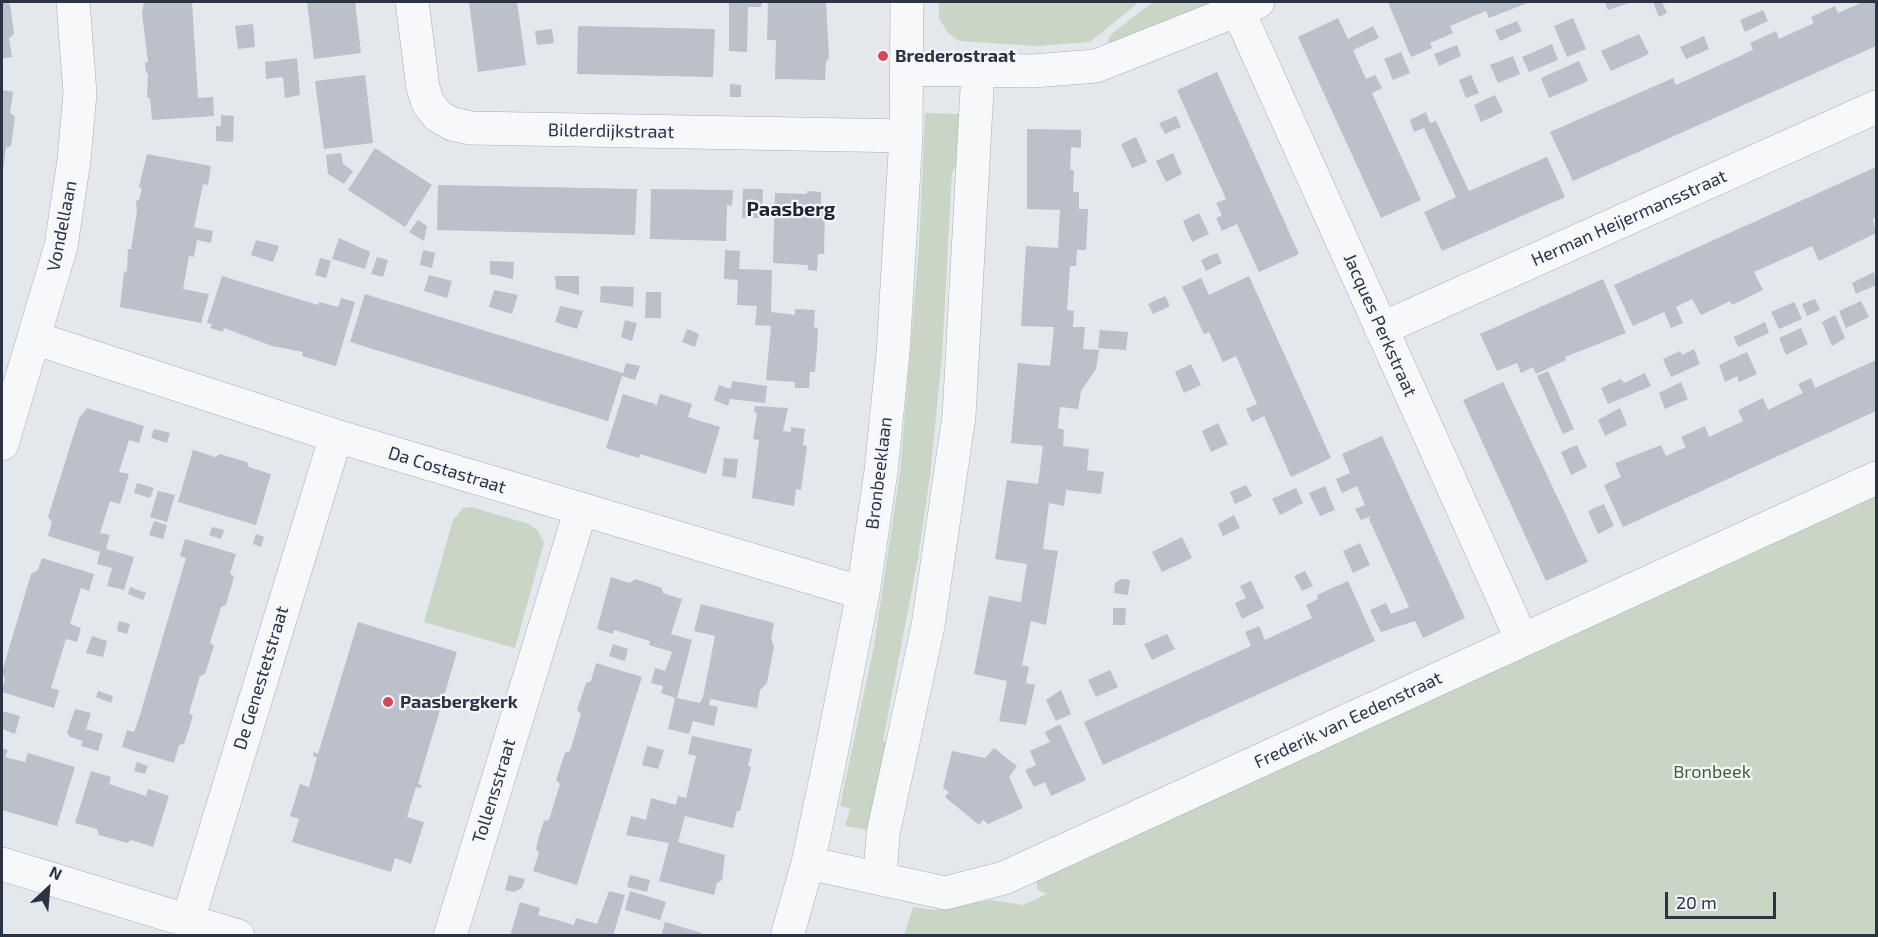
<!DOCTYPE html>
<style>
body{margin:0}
#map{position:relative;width:1878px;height:937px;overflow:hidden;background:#e4e7ec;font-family:"Exo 2",sans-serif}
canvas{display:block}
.frame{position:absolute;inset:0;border:3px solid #2b3445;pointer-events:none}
.north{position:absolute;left:18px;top:859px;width:60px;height:60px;-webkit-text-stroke:4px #f4f6f9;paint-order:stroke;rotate:26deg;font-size:16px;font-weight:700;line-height:24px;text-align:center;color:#2b3445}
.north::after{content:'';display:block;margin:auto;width:21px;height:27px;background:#2b3445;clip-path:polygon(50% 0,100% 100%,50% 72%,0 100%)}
.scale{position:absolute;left:1665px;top:892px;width:111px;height:27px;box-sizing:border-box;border:3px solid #2b3445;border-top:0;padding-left:8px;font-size:18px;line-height:21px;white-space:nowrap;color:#2b3445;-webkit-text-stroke:4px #f4f6f9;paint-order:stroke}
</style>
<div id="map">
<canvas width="1878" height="937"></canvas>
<div class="frame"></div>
<div class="north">N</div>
<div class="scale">20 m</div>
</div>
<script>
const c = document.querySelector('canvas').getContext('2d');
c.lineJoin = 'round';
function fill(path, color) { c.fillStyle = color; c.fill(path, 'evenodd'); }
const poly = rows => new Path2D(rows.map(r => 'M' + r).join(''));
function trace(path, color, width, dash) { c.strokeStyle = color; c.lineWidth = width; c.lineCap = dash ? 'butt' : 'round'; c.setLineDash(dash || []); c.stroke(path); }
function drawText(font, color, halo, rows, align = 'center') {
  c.font = font + ' "Exo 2",sans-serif'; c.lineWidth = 4.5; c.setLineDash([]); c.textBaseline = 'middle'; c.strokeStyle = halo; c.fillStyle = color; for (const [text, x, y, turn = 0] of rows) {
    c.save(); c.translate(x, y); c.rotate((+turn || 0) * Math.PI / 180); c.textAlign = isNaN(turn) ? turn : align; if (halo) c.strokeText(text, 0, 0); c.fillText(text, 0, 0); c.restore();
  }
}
fill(poly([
 [939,2,1139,2,1090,42,1036,46,959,41,947,32,939,18],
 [1153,2,1218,2,1107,46,1110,35],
 [925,113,966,114,964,168,955,167,952,172,942,356,930,476,918,558,883,741,894,744,873,831,845,826,850,809,840,806,874,646,900,472,919,246],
 [1876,493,1876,935,904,936,913,907,934,910,991,900,1023,905,1047,894,1037,889,1037,881],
 [471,507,529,524,538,531,544,543,515,648,424,622,453,520,463,508]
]), '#c9d6c5');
fill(poly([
 [2,2,10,4,14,34,9,38,12,57,2,58],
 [144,2,192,2,198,98,213,97,214,116,152,120,150,98,147,97,148,74,146,72,145,63,148,62,142,13],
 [307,2,355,2,361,53,314,59],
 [469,2,517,2,526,65,478,72],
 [729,2,762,2,761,7,748,7,747,52,729,51],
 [768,2,826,3,829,58,826,62,825,80,775,79,776,40,767,40],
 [1388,2,1530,2,1489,18,1486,11,1450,26,1453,33,1430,43,1432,48,1411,57],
 [1605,2,1632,2,1608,10],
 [1653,2,1662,2,1667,13,1659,17],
 [1863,2,1876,2,1876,46,1573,181,1550,132,1673,78,1676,85,1753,50,1750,43,1776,31,1779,39,1814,23,1811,17,1835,6,1838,13],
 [1763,10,1768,21,1745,32,1740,20],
 [1338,18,1348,39,1373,26,1379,38,1353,50,1366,79,1375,75,1382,88,1372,93,1421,200,1381,218,1298,37],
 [1573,18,1586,49,1567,57,1554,26],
 [1517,21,1522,31,1500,41,1495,30],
 [253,24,255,47,238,49,235,26],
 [578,26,715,29,713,77,577,74],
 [552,29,554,43,537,45,535,31],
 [1639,34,1649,54,1611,71,1601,51],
 [1704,36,1709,49,1686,59,1680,47],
 [1552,44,1558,60,1529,72,1522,57],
 [1457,45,1461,56,1439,66,1434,54],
 [1401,52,1410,73,1393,80,1384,59],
 [1513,56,1520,74,1498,83,1490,65],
 [297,58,300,95,285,98,283,77,266,79,265,62],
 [1579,61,1588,81,1549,98,1541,78],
 [1217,72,1299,254,1259,272,1237,224,1222,231,1216,218,1222,215,1216,203,1226,199,1177,90],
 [365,75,373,143,324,149,315,81],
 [1471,75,1479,93,1466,98,1459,80],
 [730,84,741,85,741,97,730,97],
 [2,90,13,92,10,113,15,117,11,146,6,148,3,171],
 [1495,95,1503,112,1481,122,1474,105],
 [1426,112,1430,123,1436,121,1469,191,1547,157,1565,197,1442,251,1424,212,1456,197,1424,128,1414,132,1410,120],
 [221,115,234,116,233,142,216,141,216,126,221,126],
 [1176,116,1181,127,1165,134,1159,123],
 [1027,129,1081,130,1081,148,1071,147,1070,169,1074,171,1073,192,1079,192,1079,209,1088,209,1086,250,1077,250,1076,266,1070,266,1067,310,1074,311,1073,327,1085,327,1083,349,1099,350,1096,369,1081,391,1078,409,1060,407,1058,428,1064,430,1063,446,1089,449,1087,470,1104,472,1101,494,1066,490,1064,506,1049,503,1043,549,1058,551,1046,625,1031,621,1022,665,1029,667,1026,683,1035,685,1026,725,999,721,1007,681,974,674,989,596,1021,602,1027,564,995,559,1007,480,1038,484,1043,446,1011,443,1018,363,1050,366,1054,327,1021,326,1026,246,1058,248,1060,210,1027,209],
 [1136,137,1147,162,1132,168,1121,144],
 [375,148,432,185,405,227,348,190],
 [341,153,343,164,353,171,344,184,328,174,326,155],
 [1173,153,1182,174,1166,182,1156,161],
 [147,154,211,166,208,185,203,184,194,227,213,231,211,243,197,240,194,257,189,256,183,289,209,294,201,323,120,307,124,272,127,271,128,249,131,249,137,211,136,201,139,200,142,188,139,187],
 [1876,167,1876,217,1873,219,1876,233,1819,261,1812,246,1754,272,1763,290,1732,305,1730,301,1701,315,1692,299,1676,307,1683,323,1671,328,1664,312,1633,326,1614,285],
 [438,185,637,189,635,235,437,230],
 [651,189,733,190,732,206,727,205,726,241,650,239],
 [743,189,763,189,762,218,742,218],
 [807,191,821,192,821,209,825,209,824,254,818,254,817,271,808,270,808,265,773,263,775,193,807,194],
 [1199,213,1209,234,1192,242,1183,221],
 [418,220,427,226,424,241,409,232],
 [339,238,370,252,365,269,332,259],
 [256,240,279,246,273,262,251,255],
 [423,250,435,253,432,268,420,265],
 [725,250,740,251,739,269,772,270,771,312,795,315,795,309,815,310,814,327,818,328,817,348,815,372,810,372,809,388,795,388,795,382,766,380,771,326,755,325,757,306,737,305,738,280,724,279],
 [1217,253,1222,263,1206,271,1201,260],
 [377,257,388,260,383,277,371,274],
 [320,258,331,261,326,278,315,275],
 [490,261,514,262,513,279,490,274],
 [1874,272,1876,285,1856,294,1852,283],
 [429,275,452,281,447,298,424,291],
 [222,276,318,305,319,302,338,307,341,298,355,302,336,366,302,356,303,352,272,346,224,328,223,332,210,328,212,324,207,323],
 [555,276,579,276,579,295,556,289],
 [1249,276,1331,458,1291,477,1264,416,1252,422,1246,409,1257,404,1236,356,1223,362,1209,332,1204,334,1182,287,1201,278,1209,295],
 [1603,279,1626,333,1565,357,1566,360,1536,374,1533,367,1521,373,1517,363,1497,371,1480,334],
 [601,286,634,287,633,307,600,302],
 [494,290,518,295,512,314,489,307],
 [646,292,661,292,661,318,645,318],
 [365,294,623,373,626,363,640,366,635,380,622,376,608,421,350,342],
 [1165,296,1170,306,1153,314,1148,304],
 [1815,299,1820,310,1807,316,1802,304],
 [1861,301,1869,317,1846,328,1839,311],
 [1794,302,1802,319,1779,329,1771,312],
 [560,306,583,311,577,329,555,322],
 [1835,315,1845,338,1832,346,1822,322],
 [625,320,637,323,632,341,621,337],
 [1765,322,1769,333,1738,347,1734,337],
 [1801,328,1808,344,1786,355,1779,338],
 [687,329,699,334,695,347,682,342],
 [1100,330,1128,332,1126,350,1098,348],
 [1694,349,1700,364,1671,377,1663,359,1680,351,1682,355],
 [1747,352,1757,374,1739,382,1737,376,1725,382,1719,365],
 [1876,360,1876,411,1623,527,1604,485,1621,477,1615,463,1661,445,1666,456,1686,447,1681,437,1705,426,1709,437,1743,421,1738,410,1763,398,1768,410,1803,393,1798,384,1811,378,1815,388],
 [1191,364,1201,385,1184,393,1175,372],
 [1548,371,1574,429,1563,434,1537,376],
 [1645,373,1651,386,1608,404,1601,388,1621,379,1624,383],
 [732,381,767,386,765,403,730,399,728,406,714,400,719,385,731,389],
 [1503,382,1588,562,1546,581,1463,400],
 [1681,382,1688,399,1665,409,1659,393],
 [623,394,655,404,656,407,660,394,692,404,688,417,720,427,706,474,640,454,639,458,606,448],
 [755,406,788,408,783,431,791,432,791,427,805,429,803,445,807,446,801,490,796,489,794,506,752,498,759,440,753,439,757,413,754,412],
 [87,408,144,426,139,443,129,440,119,472,129,474,120,504,110,501,100,533,110,535,106,549,134,557,124,590,107,586,112,568,97,564,100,552,48,536,52,522,48,517,72,440,79,418],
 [1620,408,1627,425,1605,436,1598,420],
 [1218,423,1228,444,1211,452,1202,431],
 [154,429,170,433,167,443,151,438],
 [1382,436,1465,618,1423,638,1415,621,1381,632,1370,610,1386,603,1391,614,1409,607,1369,519,1371,516,1361,520,1355,509,1365,505,1357,486,1342,493,1336,479,1350,473,1342,454],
 [1577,445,1587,467,1571,475,1561,452],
 [193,450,215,457,220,454,233,458,247,462,249,467,271,474,256,525,178,502],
 [724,458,738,459,736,478,722,476],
 [137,483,154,488,150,498,134,493],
 [1246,485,1252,496,1235,504,1230,492],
 [1325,486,1335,510,1320,516,1309,493],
 [1296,488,1303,503,1280,515,1272,499],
 [158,491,175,495,167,522,150,517],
 [1604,504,1614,526,1598,534,1588,511],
 [1234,515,1240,528,1223,536,1218,524],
 [154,521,167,525,163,539,149,535],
 [212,527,224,530,221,539,209,535],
 [256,534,264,537,261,547,253,544],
 [1182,537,1192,558,1162,572,1152,552],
 [185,539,236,554,230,573,234,577,226,605,221,607,210,643,214,646,205,674,200,676,189,713,193,716,184,744,179,745,174,763,122,747,127,730,134,732,140,715,186,558,180,556],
 [1360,543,1370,565,1353,573,1343,551],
 [42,558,94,574,89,591,81,588,76,604,70,624,81,628,77,642,66,639,51,688,59,690,54,708,2,692,5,679,2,672,31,574,38,570],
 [1305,571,1313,586,1302,591,1294,576],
 [611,577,630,583,635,579,648,583,662,588,663,593,682,599,671,634,692,640,677,698,700,703,703,697,715,636,694,631,701,604,774,623,771,639,774,647,770,667,767,683,760,690,757,708,710,699,709,705,718,707,714,726,693,721,689,734,668,729,675,698,661,693,663,686,651,683,655,668,665,671,672,652,649,645,650,641,614,630,613,634,597,629],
 [1121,579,1130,580,1128,595,1114,593,1115,583],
 [1251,581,1264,608,1242,619,1235,603,1246,598,1240,586],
 [1348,581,1375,641,1103,765,1084,722,1251,646,1245,632,1259,626,1265,640,1312,618,1306,605,1318,599,1317,595],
 [130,587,146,593,143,600,128,594],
 [1113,608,1126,608,1125,625,1113,625],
 [119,621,130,624,127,634,117,631],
 [358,622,457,652,418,784,421,785,421,788,416,787,407,817,424,822,411,864,395,858,391,872,292,842,299,819,290,816,300,784,309,787,317,757,313,757,314,752,318,754],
 [1167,634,1175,649,1152,660,1144,644],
 [92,636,107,641,103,657,86,653],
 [613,644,628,649,625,661,609,656],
 [596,663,642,677,577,885,533,871,539,853,536,849,539,836,544,821,549,820,560,784,556,780,565,753,570,751,581,714,577,710,586,683,591,681],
 [1110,670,1118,687,1096,697,1088,680],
 [1061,690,1071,714,1056,721,1046,700],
 [98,691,113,696,111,703,96,697],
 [75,709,91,713,86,729,103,734,98,751,81,746,83,741,70,737,67,733],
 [2,711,20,716,15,734,2,729],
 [1060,724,1086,780,1051,796,1045,782,1034,787,1025,770,1036,765,1030,751,1050,742,1045,732],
 [692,736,752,749,748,766,751,767,740,811,737,811,733,828,685,816,678,842,725,855,722,880,717,883,714,895,659,881,669,843,626,835,631,816,646,820,651,798,676,805,678,796,686,798,696,756,688,754],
 [647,746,664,750,658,769,642,765],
 [2,748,8,750,5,757,25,762,28,753,75,767,57,826,2,810],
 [994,748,1017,766,1009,777,1023,808,988,824,983,820,979,825,945,797,949,792,943,788,952,751,985,758],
 [137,762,148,766,145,774,134,771],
 [91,771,111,777,109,784,146,796,148,789,169,796,153,847,131,840,127,843,99,835,97,829,75,823],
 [509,875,525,879,522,888,514,892,505,890],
 [630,875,650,880,647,892,627,887],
 [609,891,625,895,613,936,510,936,520,902,540,908,538,915,557,920,574,925,576,918,597,924],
 [630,891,666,902,660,920,625,910],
 [665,922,702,933,701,936,661,936]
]), '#bbc0ca');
const minor = poly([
 [412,2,423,88,428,103,438,116,452,124,471,128,906,136],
 [1238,10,1522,640],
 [907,69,1033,71,1096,66,1258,2],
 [1381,329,1876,107],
 [34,338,336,436,863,593],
 [2,444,61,246,74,160,80,93,73,2],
 [808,863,945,893,1004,878,1876,478],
 [2,864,238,936],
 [880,877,883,834,928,626,959,416,978,71],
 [188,920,336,436],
 [450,936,581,509],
 [787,936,808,863,829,764,863,593,881,471,893,353,906,136,907,2]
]);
trace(minor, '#a9aeb7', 34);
trace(minor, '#f7f8fa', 33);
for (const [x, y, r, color] of [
 [883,56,6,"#d1495b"],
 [388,702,6,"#d1495b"]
]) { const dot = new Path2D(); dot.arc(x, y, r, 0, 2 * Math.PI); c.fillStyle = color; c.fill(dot); trace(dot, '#f4f6f9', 2); }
drawText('bold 18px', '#2b3445', '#f4f6f9', [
 ["Brederostraat",895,56],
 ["Paasbergkerk",400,702]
], 'left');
drawText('18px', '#2b3445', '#f4f6f9', [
 ["Bilderdijkstraat",611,131,1],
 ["Herman Heijermansstraat",1629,218,-24],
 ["Vondellaan",62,226,-79],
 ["Jacques Perkstraat",1380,325,66],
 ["Da Costastraat",447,470,17],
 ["Bronbeeklaan",879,473,-83],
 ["De Genestetstraat",261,678,-73],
 ["Frederik van Eedenstraat",1348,720,-25],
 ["Tollensstraat",494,791,-73]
]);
drawText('18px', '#3f6138', '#f4f6f9', [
 ["Bronbeek",1712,772]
]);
drawText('bold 20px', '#1d2536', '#f4f6f9', [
 ["Paasberg",791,209]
]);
</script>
